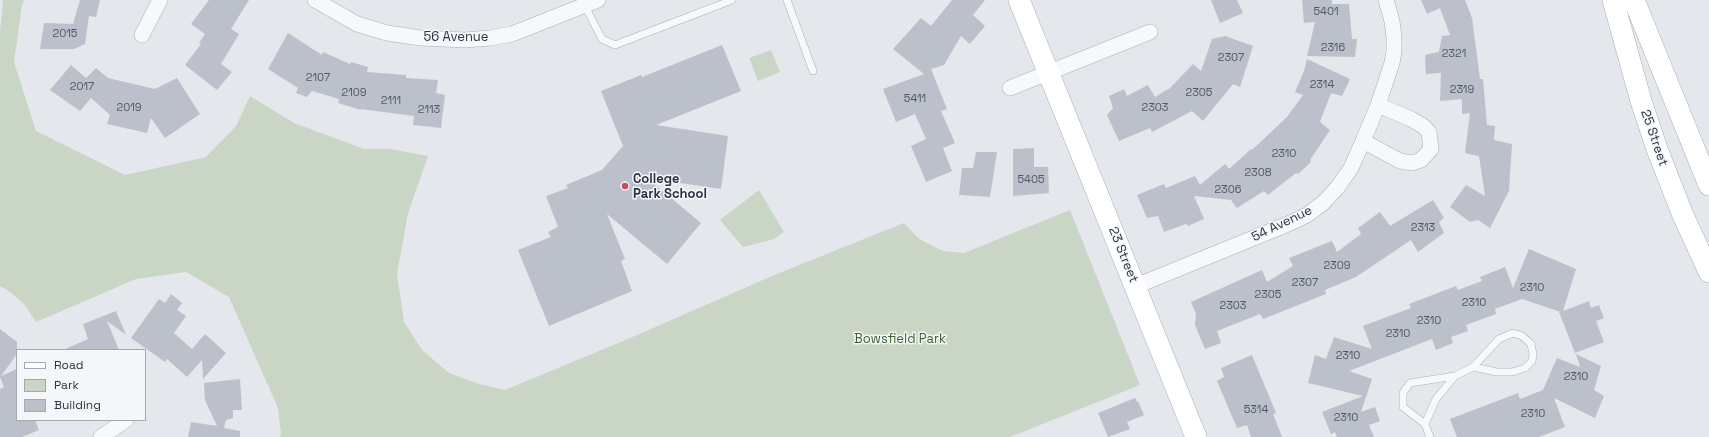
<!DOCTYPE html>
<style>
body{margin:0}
#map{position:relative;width:1709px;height:437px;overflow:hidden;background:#e4e7ec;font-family:"Space Grotesk",sans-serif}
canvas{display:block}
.legend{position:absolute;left:16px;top:349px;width:130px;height:72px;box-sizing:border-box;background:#f4f6f9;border:1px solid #a4a8b1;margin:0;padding:5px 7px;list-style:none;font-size:12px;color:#2b3445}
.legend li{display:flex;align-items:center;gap:8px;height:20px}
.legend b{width:20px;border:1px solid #a4a8b1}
</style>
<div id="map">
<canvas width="1709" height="437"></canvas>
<ul class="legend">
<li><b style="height:5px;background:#fff"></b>Road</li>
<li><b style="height:11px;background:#c9d6c5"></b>Park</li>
<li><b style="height:11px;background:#bbc0ca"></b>Building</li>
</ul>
</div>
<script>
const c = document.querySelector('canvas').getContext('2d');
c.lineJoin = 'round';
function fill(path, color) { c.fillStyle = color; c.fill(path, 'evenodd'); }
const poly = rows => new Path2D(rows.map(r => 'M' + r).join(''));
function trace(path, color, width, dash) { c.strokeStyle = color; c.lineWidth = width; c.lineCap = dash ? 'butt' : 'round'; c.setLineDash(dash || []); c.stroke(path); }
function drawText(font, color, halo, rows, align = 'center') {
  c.font = font + ' "Space Grotesk",sans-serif'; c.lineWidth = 3; c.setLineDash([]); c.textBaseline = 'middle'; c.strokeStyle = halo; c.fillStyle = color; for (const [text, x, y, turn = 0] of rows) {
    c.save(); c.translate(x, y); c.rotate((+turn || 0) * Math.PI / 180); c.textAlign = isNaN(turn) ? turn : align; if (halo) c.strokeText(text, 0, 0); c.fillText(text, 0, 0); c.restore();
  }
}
fill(poly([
 [3,0,25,0,22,5,14,62,36,131,125,175,206,157,236,126,250,96,294,123,364,149,390,149,428,156,408,213,397,274,404,322,422,350,449,373,479,384,505,390,628,339,772,276,904,223,919,239,943,251,964,253,1070,210,1140,385,1010,437,280,437,281,433,278,408,229,297,186,272,136,279,36,322,25,305,9,291,0,286,0,33],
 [771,50,780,72,758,81,749,58],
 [759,190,784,232,774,239,743,247,720,220]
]), '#c9d6c5');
fill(poly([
 [80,0,100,0,96,17,89,16,85,44,74,49,40,49,44,23,73,24],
 [209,0,249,0,231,29,239,34,221,64,232,72,217,90,185,65,201,44,199,43,205,34,191,24],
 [952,0,985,0,973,15,985,26,970,44,961,36,944,65,931,69,947,109,941,111,955,143,943,148,952,171,926,182,911,146,926,139,915,114,896,122,883,89,924,74,893,49,921,18,931,26],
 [1211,0,1237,0,1243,13,1220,23],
 [1302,0,1332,0,1332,4,1349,4,1352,39,1357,39,1355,57,1307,56,1315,22,1304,23],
 [1421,0,1465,0,1472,18,1480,79,1483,79,1487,125,1495,126,1494,140,1512,144,1509,191,1490,228,1478,220,1470,222,1450,207,1466,185,1485,196,1479,156,1465,153,1470,113,1462,114,1462,99,1440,101,1441,73,1426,74,1425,55,1439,52,1442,36,1450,35,1440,8,1427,14],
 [288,33,322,55,323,52,350,64,351,62,368,67,367,72,406,75,406,78,438,80,436,93,445,95,441,128,413,125,414,116,361,109,361,110,338,103,339,99,312,91,307,97,296,93,298,88,268,69],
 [1225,36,1253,46,1240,87,1233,84,1203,121,1192,111,1152,132,1150,128,1119,141,1107,115,1113,108,1109,96,1124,89,1127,96,1148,85,1155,97,1170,88,1193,64,1201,71,1212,39],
 [722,45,741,91,656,125,728,136,721,189,647,178,701,223,667,264,607,214,625,259,621,261,632,291,549,326,518,250,551,237,548,232,558,227,546,196,568,188,566,185,602,170,623,146,601,91,641,75,642,77],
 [1307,59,1350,79,1342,96,1331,93,1320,122,1330,130,1310,160,1311,162,1298,174,1296,173,1268,195,1264,191,1237,208,1231,200,1194,196,1204,219,1188,226,1186,224,1164,232,1158,216,1147,218,1137,195,1164,184,1166,188,1195,176,1200,185,1225,164,1229,169,1251,149,1252,150,1287,117,1303,95,1295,92,1304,71],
 [71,65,86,78,96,68,108,78,155,89,177,78,200,114,165,138,151,118,147,133,107,124,110,115,91,98,80,111,50,90],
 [1034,148,1034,167,1048,167,1049,193,1013,196,1013,149],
 [976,152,997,152,990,197,959,195,962,168,973,168],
 [1433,200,1444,218,1439,222,1444,233,1418,252,1411,240,1356,277,1325,290,1326,294,1263,319,1260,314,1217,331,1221,343,1205,349,1195,325,1196,314,1191,302,1262,270,1267,282,1293,266,1289,258,1332,241,1337,252,1361,234,1358,228,1380,212,1390,226],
 [1529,249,1576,269,1563,311,1589,301,1591,308,1599,305,1604,318,1596,321,1604,342,1575,353,1559,312,1561,312,1522,299,1495,309,1496,314,1466,325,1468,331,1451,337,1453,343,1436,350,1432,339,1349,371,1372,379,1361,412,1375,407,1380,421,1369,425,1374,437,1337,437,1335,432,1331,434,1322,412,1363,396,1308,383,1315,355,1326,359,1334,337,1372,349,1363,326,1411,308,1409,304,1456,286,1458,290,1482,281,1480,277,1505,267,1513,288],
 [171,294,182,303,177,310,186,316,174,333,192,349,205,334,226,353,203,379,202,360,187,377,167,359,165,362,131,338,159,299,165,303],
 [116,311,126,335,107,321,119,350,63,350,88,339,83,324],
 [0,329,17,342,17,354,1,376,17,369,17,420,35,420,39,430,22,437,0,437,0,389,4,387,0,377],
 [1576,354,1601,366,1594,390,1604,396,1595,418,1554,398,1565,427,1539,437,1457,437,1450,419,1518,393,1520,399,1543,390,1557,358,1580,367],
 [1252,355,1276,413,1273,414,1282,437,1251,437,1247,425,1237,428,1217,381,1224,377,1221,368],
 [240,379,242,410,233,410,233,418,226,420,224,428,240,431,240,437,188,437,191,422,217,426,205,400,204,383],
 [1135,398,1137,402,1138,401,1144,415,1127,422,1130,429,1108,437,1098,413]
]), '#bbc0ca');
const lane = poly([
 [787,0,813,71],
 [585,6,602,39,615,45,732,0],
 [1455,376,1473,367,1499,339,1513,333,1522,336,1531,344,1533,354,1532,361,1525,368,1512,372,1497,372,1473,367],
 [1425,424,1436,399,1455,376,1410,383,1403,393,1403,407,1425,424,1430,437]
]);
const street = poly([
 [315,0,357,24,387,33,421,38,465,40,490,38,512,34,598,0],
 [142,35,160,0],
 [1010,88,1150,32],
 [1363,141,1400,161,1412,163,1421,160,1431,149,1429,132,1423,126,1411,119,1378,105],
 [1136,286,1288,224,1307,215,1323,203,1337,188,1351,168,1363,141,1378,105,1392,63,1394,51,1394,37,1392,21,1386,0],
 [101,437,126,420]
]);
const secondary = poly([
 [1019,0,1196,437],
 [1613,0,1641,101,1657,149,1682,213,1709,272],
 [1634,0,1709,185]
]);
trace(lane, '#a9aeb7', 8);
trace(street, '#a9aeb7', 16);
trace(secondary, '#a9aeb7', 22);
trace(lane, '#f7f8fa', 7);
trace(street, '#f7f8fa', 15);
trace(secondary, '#fff', 21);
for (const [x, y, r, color] of [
 [625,186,4,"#d1495b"]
]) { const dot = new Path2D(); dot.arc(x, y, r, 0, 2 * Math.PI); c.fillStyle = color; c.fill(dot); trace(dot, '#f4f6f9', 1.5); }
drawText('11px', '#4f5766', null, [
 ["5401",1326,12],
 ["2015",65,34],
 ["2316",1333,48],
 ["2321",1454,54],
 ["2307",1231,58],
 ["2107",318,78],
 ["2314",1322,85],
 ["2017",82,87],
 ["2319",1462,90],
 ["2109",354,93],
 ["2305",1199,93],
 ["5411",915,99],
 ["2111",391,101],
 ["2019",129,108],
 ["2303",1155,108],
 ["2113",429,110],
 ["2310",1284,154],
 ["2308",1258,173],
 ["5405",1031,180],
 ["2306",1228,190],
 ["2313",1423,228],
 ["2309",1337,266],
 ["2307",1305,283],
 ["2310",1532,288],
 ["2305",1268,295],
 ["2310",1474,303],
 ["2303",1233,306],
 ["2310",1429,321],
 ["2310",1398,334],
 ["2310",1348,356],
 ["2310",1576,377],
 ["5314",1256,410],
 ["2310",1533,414],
 ["2310",1346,418]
]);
drawText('13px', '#2b3445', '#f4f6f9', [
 ["56 Avenue",456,37],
 ["25 Street",1654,138,71],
 ["54 Avenue",1282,224,-26],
 ["23 Street",1123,255,68]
]);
drawText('bold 13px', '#2b3445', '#f4f6f9', [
 ["College",633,179],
 ["Park School",633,194]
], 'left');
drawText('13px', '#3f6138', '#f4f6f9', [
 ["Bowsfield Park",900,339]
]);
</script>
